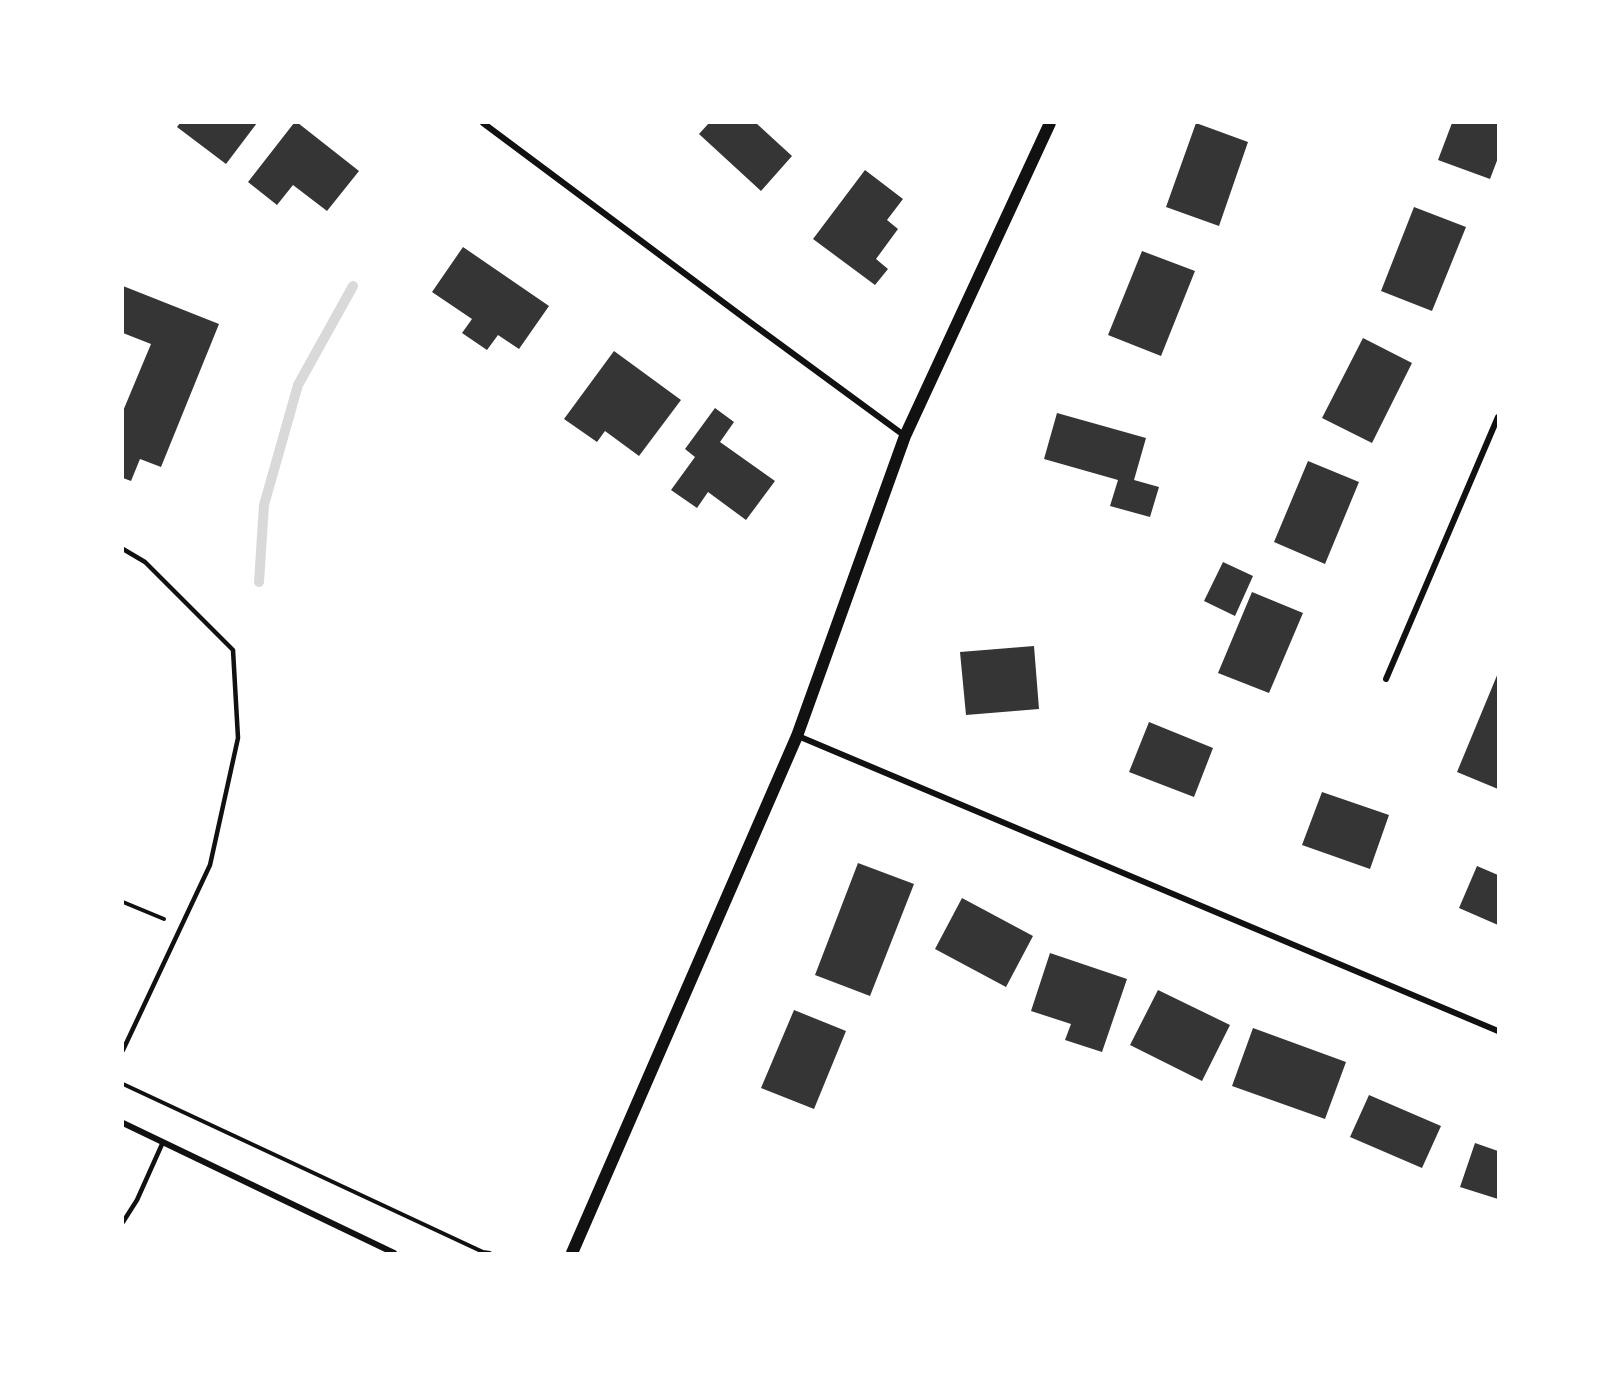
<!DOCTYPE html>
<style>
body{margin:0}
#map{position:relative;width:1621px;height:1376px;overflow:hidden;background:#fff;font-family:Poppins,sans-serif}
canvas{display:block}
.frame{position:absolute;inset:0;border:124px solid #fff;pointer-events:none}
</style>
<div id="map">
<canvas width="1621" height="1376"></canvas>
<div class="frame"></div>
</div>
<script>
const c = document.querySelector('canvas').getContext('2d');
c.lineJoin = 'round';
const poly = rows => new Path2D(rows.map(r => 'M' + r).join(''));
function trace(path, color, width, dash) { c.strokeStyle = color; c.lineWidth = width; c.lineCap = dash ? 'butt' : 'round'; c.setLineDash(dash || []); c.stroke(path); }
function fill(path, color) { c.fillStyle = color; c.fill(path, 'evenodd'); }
trace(poly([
 [259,582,264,505,298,385,353,286]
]), '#d9d9d9', 10);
fill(poly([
 [180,123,257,123,226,164,177,127],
 [294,123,298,123,359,171,327,211,293,185,277,205,248,182],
 [709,123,756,123,792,156,761,191,699,134],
 [1196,123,1248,142,1219,226,1166,207],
 [1452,123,1498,123,1498,158,1490,179,1438,160],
 [865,170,903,199,887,220,898,229,876,259,888,269,875,285,813,239],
 [1414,207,1466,227,1432,311,1381,291],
 [463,247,549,306,519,349,498,335,487,350,462,333,472,319,432,292],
 [1142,251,1195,271,1161,356,1108,335],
 [123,286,219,324,161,467,140,459,131,481,123,478,123,411,151,344,123,333],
 [1363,338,1412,363,1372,443,1322,418],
 [614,351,681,400,639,456,605,431,597,442,564,419],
 [715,408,734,422,720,442,775,481,746,520,708,492,697,508,671,490,695,457,685,449],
 [1057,413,1146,438,1134,480,1159,487,1150,517,1110,506,1118,480,1044,459],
 [1308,461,1359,482,1325,564,1274,542],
 [1223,562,1253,576,1235,616,1204,601],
 [1252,592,1303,613,1269,693,1218,673],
 [1034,646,1039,709,966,715,960,652],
 [1498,673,1498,789,1457,772],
 [1149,722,1213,748,1194,797,1129,772],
 [1322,792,1389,815,1370,869,1302,845],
 [858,863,914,884,870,996,815,975],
 [1477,866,1498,875,1498,925,1459,908],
 [962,898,1033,936,1006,987,935,949],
 [1050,953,1127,979,1102,1052,1065,1040,1071,1024,1031,1011],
 [1158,990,1230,1025,1202,1081,1130,1045],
 [794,1010,846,1031,814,1109,761,1088],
 [1253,1028,1346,1062,1325,1119,1232,1086],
 [1369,1095,1441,1126,1422,1168,1350,1137],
 [1475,1143,1498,1151,1498,1199,1460,1187]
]), '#353535');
trace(poly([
 [123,902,164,919],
 [123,1084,483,1252,490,1253]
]), '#111', 4);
trace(poly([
 [123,549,145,562,233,650,238,738,210,865,123,1050],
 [123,1222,137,1200,163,1142]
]), '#111', 4.5);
trace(poly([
 [483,123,747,320,905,436],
 [1386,679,1498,417],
 [798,736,1498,1031],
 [123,1123,394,1253]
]), '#111', 6);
trace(poly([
 [572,1253,797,736,905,436,1050,123]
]), '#111', 12);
</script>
